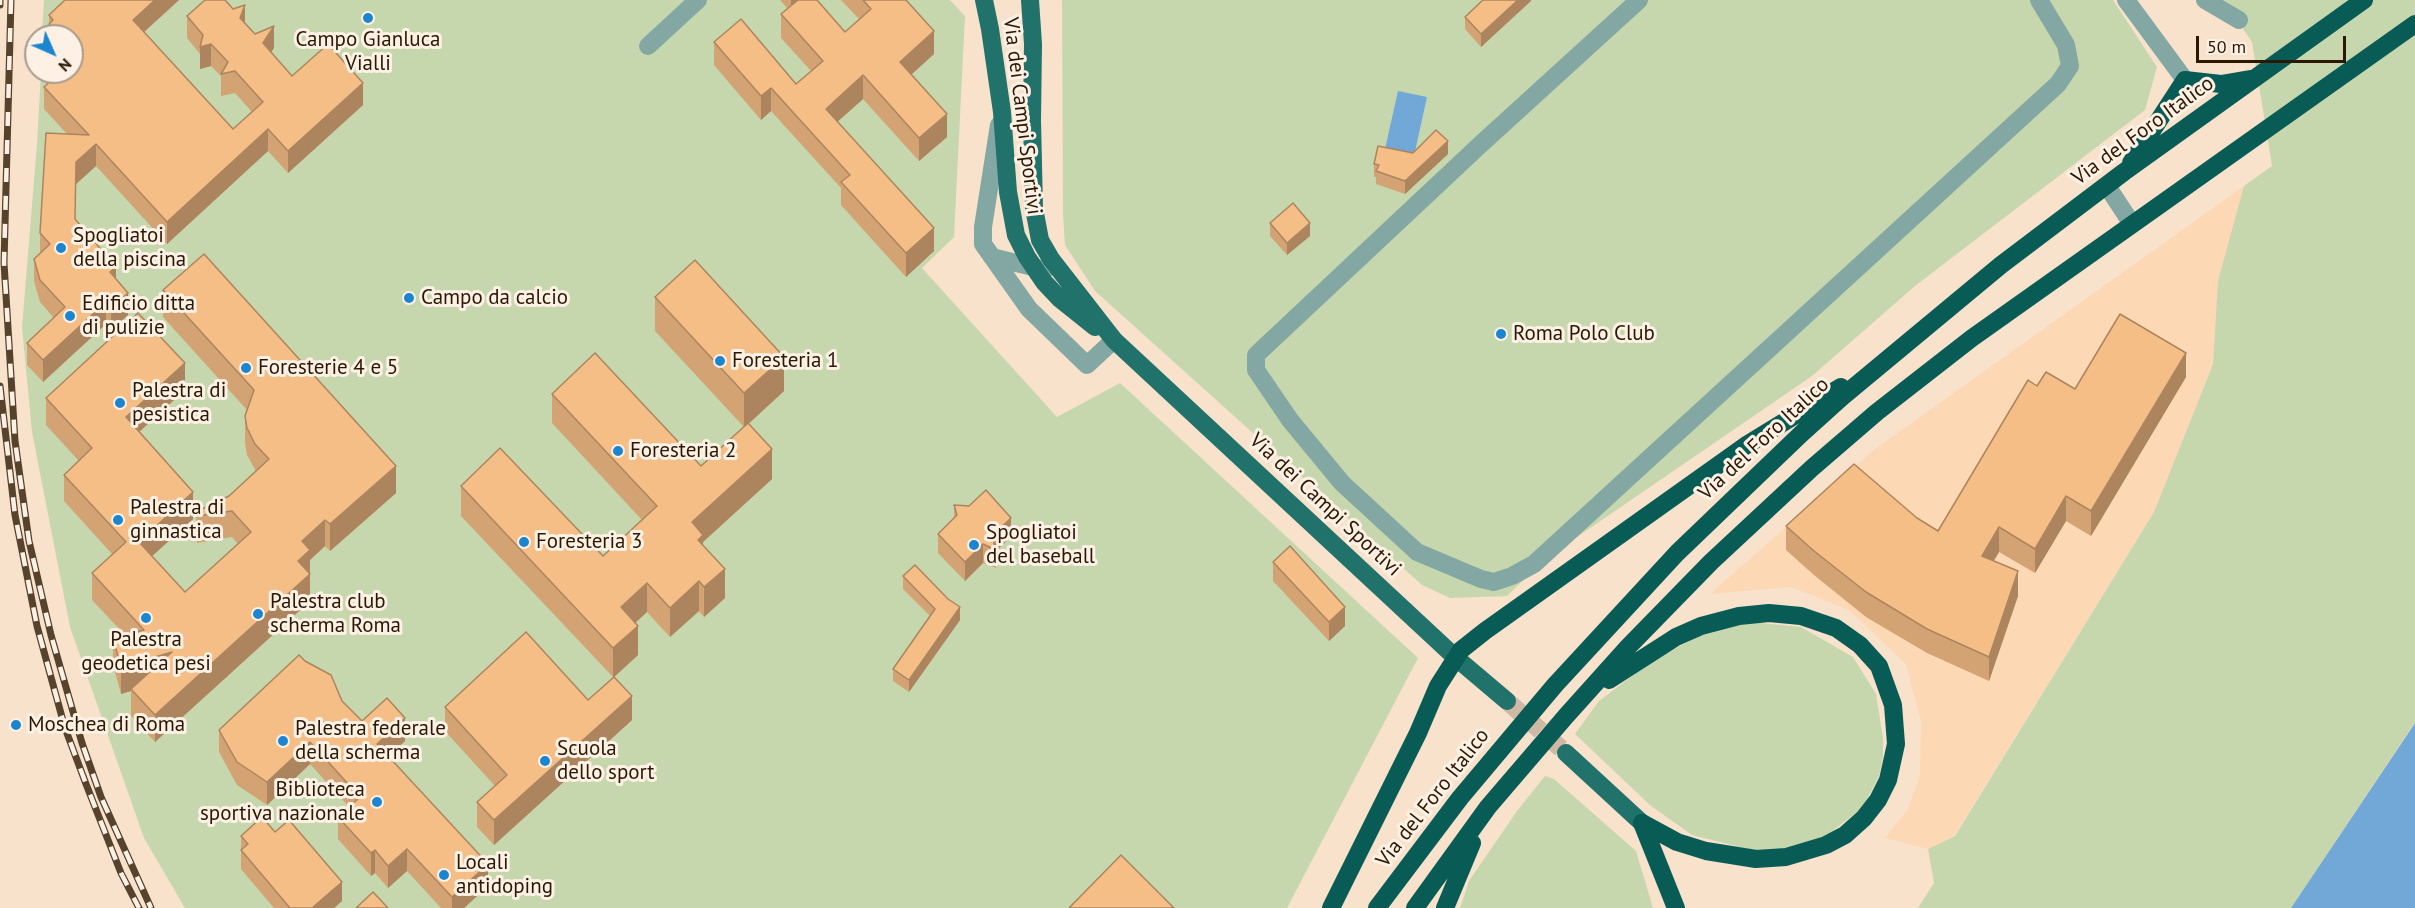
<!DOCTYPE html>
<style>
body{margin:0}
#map{position:relative;width:2415px;height:908px;overflow:hidden;background:#f8e2cc;font-family:"PT Sans",sans-serif}
canvas{display:block}
.north{position:absolute;left:24px;top:24px;width:60px;height:60px;box-sizing:border-box;background:#fdf1e6;border:2px solid #a99a8b;border-radius:50%;rotate:135deg;font-size:16px;font-weight:700;line-height:24px;text-align:center;color:#2b1702}
.north::after{content:'';display:block;margin:auto;width:21px;height:27px;background:#1b85d0;clip-path:polygon(50% 0,100% 100%,50% 72%,0 100%)}
.scale{position:absolute;left:2196px;top:36px;width:150px;height:27px;box-sizing:border-box;border:3px solid #2b1702;border-top:0;padding-left:8px;font-size:18px;line-height:21px;white-space:nowrap;color:#2b1702;-webkit-text-stroke:4px #fdf1e6;paint-order:stroke}
</style>
<div id="map">
<canvas width="2415" height="908"></canvas>
<div class="north">N</div>
<div class="scale">50 m</div>
</div>
<script>
const c = document.querySelector('canvas').getContext('2d');
c.lineJoin = 'round';
function fill(path, color) { c.fillStyle = color; c.fill(path, 'evenodd'); }
const poly = rows => new Path2D(rows.map(r => 'M' + r).join(''));
function trace(path, color, width, dash) { c.strokeStyle = color; c.lineWidth = width; c.lineCap = dash ? 'butt' : 'round'; c.setLineDash(dash || []); c.stroke(path); }
function drawText(font, color, halo, rows, align = 'center') {
  c.font = font + ' "PT Sans",sans-serif'; c.lineWidth = 6; c.setLineDash([]); c.textBaseline = 'middle'; c.strokeStyle = halo; c.fillStyle = color; for (const [text, x, y, turn = 0] of rows) {
    c.save(); c.translate(x, y); c.rotate((+turn || 0) * Math.PI / 180); c.textAlign = isNaN(turn) ? turn : align; if (halo) c.strokeText(text, 0, 0); c.fillText(text, 0, 0); c.restore();
  }
}
fill(poly([
 [2244,186,2213,364,2154,512,1954,836,1928,849,1885,838,1908,809,1920,776,1921,722,1906,664,1849,610,1791,587,1710,594,1875,449]
]), '#fdd8b4');
fill(poly([
 [44,0,950,0,965,16,954,237,922,268,1057,417,1120,383,1418,658,1287,908,185,908,144,838,70,627,32,432,22,327,37,144,41,72,72,72,72,36,42,36],
 [1062,0,2113,0,2157,67,2145,110,1915,286,1812,376,1545,559,1507,596,1450,598,1422,585,1095,291,1065,245,1063,214],
 [2223,0,2415,0,2415,722,2291,908,1918,908,1934,883,1928,849,1955,836,2154,512,2213,364,2218,281,2244,186,2272,166,2252,42],
 [1750,622,1801,627,1853,657,1876,694,1883,738,1883,756,1879,776,1866,801,1858,811,1830,833,1811,842,1783,850,1752,850,1692,835,1651,806,1575,734,1599,701,1656,658,1700,636],
 [1545,776,1554,779,1636,851,1653,908,1460,908,1469,881,1517,811]
]), '#c6d7ad');
fill(poly([
 [1398,91,1427,97,1414,156,1385,149],
 [2415,723,2415,908,2291,908]
]), '#71a8d8');
trace(poly([
 [1507,701,1566,753]
]), '#cfb9a4', 18, [18, 9]);
trace(poly([
 [1639,0,1481,144,1256,355,1256,370,1290,420,1342,483,1417,552,1481,579,1494,582,1512,576,1534,564,2058,84,2070,66,2066,45,2039,0],
 [2126,0,2185,80],
 [2205,0,2239,20],
 [648,46,698,0],
 [999,125,983,227,983,244,1029,309,1087,365,1114,340],
 [2107,186,2132,224],
 [992,257,1045,270]
]), '#83a8a3', 18);
trace(poly([
 [984,0,990,29,1002,112,1008,192,1016,235,1027,257,1044,282,1060,299,1095,327],
 [1030,0,1033,44,1032,120,1034,208,1040,240,1051,259,1114,340,1455,657,1507,701],
 [1566,753,1642,823]
]), '#21726b', 18);
trace(poly([
 [2131,163,2185,80,2221,84,2250,79],
 [1609,680,1676,637,1701,626,1739,616,1769,613,1801,616,1836,628,1860,645,1879,666,1893,705,1896,744,1888,780,1878,800,1864,818,1845,835,1826,845,1786,857,1756,859,1706,851,1677,842,1642,823],
 [1642,823,1676,908],
 [1331,908,1418,733,1438,686,1461,650,1485,631,1745,446,1841,387],
 [1377,908,1460,798,1555,685,1677,553,1801,434,1842,397,2001,265,2124,172,2364,0],
 [1415,908,1488,807,1566,716,1628,647,1711,562,1812,468,1877,412,1972,338,2415,24],
 [1445,908,1472,843]
]), '#095c55', 18);
const rail = poly([
 [11,0,4,263,15,441,29,541,51,635,82,743,101,797,151,908],
 [0,5,0,0],
 [0,386,15,515,37,626,49,670,65,728,86,784,121,873,139,908]
]);
trace(rail, '#57422d', 7);
trace(rail, '#fdf1e6', 4.5, [14]);
fill(poly([
 [65,0,179,0,144,32,233,129,252,112,235,93,221,96,221,76,211,66,200,69,200,54,187,38,187,16,245,23,255,34,274,48,271,52,292,76,363,105,288,173,268,151,167,244,96,166,76,184,75,219,116,279,128,315,111,330,106,324,43,382,27,365,27,343,54,318,40,302,34,281,34,259,40,253,40,233,67,134,44,109,44,87,48,83,44,77,44,72,72,72,72,36,49,36,49,15],
 [780,0,817,0,845,32,859,19,841,0,906,0,934,54,911,74,947,137,919,161,863,99,838,121,934,251,906,277,841,205,841,188,771,111,761,120,714,65,714,42,796,84,811,71,781,38,781,14,788,9],
 [1531,0,1481,47,1465,29,1465,17],
 [1413,153,1448,154,1405,194,1376,184,1376,177,1374,177,1374,164],
 [1270,223,1310,236,1287,255,1270,236],
 [163,290,396,493,330,551,325,546,310,560,310,601,155,742,131,716,131,691,121,694,113,665,113,638,125,635,92,600,92,573,112,554,64,501,64,475,79,461,46,425,46,398,185,390,139,432,193,519,152,556,185,592,238,544,232,537,197,543,196,538,196,512,229,496,256,471,247,455,245,443,245,416,247,410,163,317],
 [655,297,784,391,748,424,772,479,703,542,703,545,725,598,704,617,699,611,670,637,647,612,635,623,638,655,614,677,632,720,494,845,477,827,477,802,495,786,445,731,445,707,588,700,613,677,461,516,461,486,603,556,642,520,552,423,552,394,701,466,744,427,655,331],
 [2186,377,2091,536,2066,521,2035,573,1999,552,1994,561,2018,596,1989,681,1927,653,1866,617,1814,575,1786,550,1786,526,1917,518,1938,531,2075,389],
 [954,505,1011,537,996,551,996,568,983,563,965,581,938,553,938,534,954,518],
 [1273,562,1345,626,1329,641,1273,581],
 [903,576,960,620,909,692,893,681,893,669,930,616,903,589],
 [342,701,362,721,405,741,388,756,488,886,464,908,441,908,407,871,388,888,375,873,371,876,338,839,338,817,349,807,310,764,267,805,237,785,219,752,219,730],
 [275,832,342,901,334,908,274,908,241,869,241,836]
]), '#d3a374');
fill(poly([
 [155,0,179,0,133,42,133,20],
 [791,0,803,0,791,11],
 [1518,0,1531,0,1531,1,1481,47,1481,34],
 [245,5,245,27,240,18],
 [274,26,274,48,263,65,263,43],
 [934,31,934,54,900,85,900,62],
 [211,44,211,66,200,69,200,47],
 [863,75,863,99,826,132,826,109],
 [363,83,363,105,288,173,288,151],
 [771,88,771,111,761,120,761,96],
 [947,114,947,137,919,161,919,138],
 [268,129,268,151,167,244,167,222],
 [1448,141,1448,154,1405,194,1405,181],
 [96,144,96,166,76,184,75,241,76,162],
 [1310,223,1310,236,1287,255,1287,243],
 [934,228,934,251,906,277,906,253],
 [116,267,116,289,110,272],
 [128,293,128,315,111,330,111,308],
 [106,302,106,324,43,382,43,360],
 [2186,353,2186,377,2091,536,2091,511],
 [784,357,784,391,744,428,744,393],
 [185,363,185,390,126,444,126,417],
 [772,449,772,479,703,542,703,564,692,522],
 [396,466,396,493,330,551,330,524],
 [193,492,193,519,139,568,139,542],
 [2066,496,2066,521,2035,573,2035,549],
 [1011,518,1011,537,996,551,992,536],
 [325,520,325,546,310,560,310,601,155,742,155,715,298,561,302,541],
 [1999,527,1999,552,1982,580,1982,556],
 [983,544,983,563,965,581,965,562],
 [725,569,725,598,704,617,704,587],
 [2018,571,2018,596,1989,681,1989,657],
 [699,581,699,611,670,637,670,608],
 [647,583,647,612,621,636,621,607],
 [960,607,960,620,909,692,909,680],
 [1345,607,1345,626,1329,641,1329,622],
 [638,626,638,655,613,678,613,648],
 [172,652,131,689,131,691,121,694,121,667],
 [632,696,632,720,494,845,494,820],
 [405,718,405,741,377,766,377,744],
 [310,742,310,764,267,805,267,782],
 [407,849,407,871,388,888,388,866],
 [375,850,375,873,371,876,371,853],
 [488,864,488,886,464,908,452,908,452,897],
 [342,882,342,901,334,908,312,908]
]), '#ac855e');
const building = poly([
 [65,0,155,0,133,20,233,129,263,102,235,71,221,74,228,62,211,44,200,47,203,35,187,16,205,0,225,0,233,9,245,5,240,18,255,34,274,26,263,43,292,76,328,44,363,83,288,151,268,129,167,222,96,144,76,162,75,219,116,267,110,272,128,293,111,308,106,302,43,360,27,343,65,307,40,280,34,259,50,244,40,233,46,133,89,135,44,87,59,73,58,72,72,72,72,36,52,36,56,32,49,24,53,20,49,15,65,0],
 [798,0,817,0,845,32,871,9,863,0,906,0,934,31,900,62,947,114,919,138,863,75,826,109,934,228,906,253,841,182,850,175,771,88,761,96,714,42,741,19,796,84,823,61,781,14,798,0],
 [1483,0,1518,0,1481,34,1465,17,1483,0],
 [1436,130,1448,141,1405,181,1376,171,1379,165,1374,164,1378,146,1413,153,1436,130],
 [1293,203,1310,223,1287,243,1270,223,1293,203],
 [204,254,396,466,330,524,325,520,302,541,310,550,298,561,310,574,155,715,131,689,172,652,121,667,113,638,144,630,92,573,126,542,64,475,92,448,46,398,138,313,185,363,126,417,193,492,139,542,185,592,251,532,232,511,197,516,196,512,229,496,269,459,255,444,247,428,245,416,254,390,163,290,204,254],
 [695,260,784,357,744,393,655,297,695,260],
 [2120,314,2186,353,2091,511,2066,496,2035,549,1999,527,1982,556,2018,571,1989,657,1927,629,1866,592,1814,551,1786,526,1854,464,1917,518,1938,531,2028,380,2037,386,2046,372,2075,389,2120,314],
 [595,353,701,466,748,423,772,449,692,522,703,535,698,540,725,569,704,587,699,581,670,608,647,583,621,607,638,626,613,648,461,486,500,448,603,556,657,506,552,394,595,353],
 [986,490,1011,518,992,536,996,550,983,544,965,562,938,534,957,515,954,505,969,506,986,490],
 [1290,546,1345,607,1329,622,1273,562,1290,546],
 [915,565,948,599,960,607,909,680,893,669,935,609,903,576,915,565],
 [526,632,588,700,614,677,632,696,494,820,477,802,507,775,445,707,526,632],
 [299,655,305,661,331,675,342,701,362,721,387,698,405,718,377,744,488,864,452,897,407,849,388,866,375,850,371,853,338,817,360,797,310,742,267,782,237,762,219,730,299,655],
 [262,817,275,832,289,820,342,882,312,908,290,908,241,850,248,844,241,836,262,817],
 [1121,855,1174,908,1069,908,1121,855],
 [373,892,388,908,356,908,373,892]
]);
fill(building, '#f5be87');
trace(building, '#ac855e', 1.5);
for (const [x, y, r, color] of [
 [368,18,6,"#1b85d0"],
 [61,248,6,"#1b85d0"],
 [409,298,6,"#1b85d0"],
 [70,316,6,"#1b85d0"],
 [1501,334,6,"#1b85d0"],
 [720,361,6,"#1b85d0"],
 [246,368,6,"#1b85d0"],
 [120,403,6,"#1b85d0"],
 [618,451,6,"#1b85d0"],
 [118,520,6,"#1b85d0"],
 [524,542,6,"#1b85d0"],
 [974,545,6,"#1b85d0"],
 [258,614,6,"#1b85d0"],
 [146,618,6,"#1b85d0"],
 [16,725,6,"#1b85d0"],
 [283,741,6,"#1b85d0"],
 [545,761,6,"#1b85d0"],
 [377,802,6,"#1b85d0"],
 [444,875,6,"#1b85d0"]
]) { const dot = new Path2D(); dot.arc(x, y, r, 0, 2 * Math.PI); c.fillStyle = color; c.fill(dot); trace(dot, '#fdf1e6', 2); }
drawText('21px', '#2b1702', '#fdf1e6', [
 ["Campo Gianluca",368,40,"center"],
 ["Vialli",368,64,"center"],
 ["Spogliatoi",73,236],
 ["della piscina",73,260],
 ["Campo da calcio",421,298],
 ["Edificio ditta",82,304],
 ["di pulizie",82,328],
 ["Roma Polo Club",1513,334],
 ["Foresteria 1",732,361],
 ["Foresterie 4 e 5",258,368],
 ["Palestra di",132,391],
 ["pesistica",132,415],
 ["Foresteria 2",630,451],
 ["Palestra di",130,508],
 ["ginnastica",130,532],
 ["Spogliatoi",986,533],
 ["del baseball",986,557],
 ["Foresteria 3",536,542],
 ["Palestra club",270,602],
 ["scherma Roma",270,626],
 ["Palestra",146,640,"center"],
 ["geodetica pesi",146,664,"center"],
 ["Moschea di Roma",28,725],
 ["Palestra federale",295,729],
 ["della scherma",295,753],
 ["Scuola",557,749],
 ["dello sport",557,773],
 ["Biblioteca",365,790,"right"],
 ["sportiva nazionale",365,814,"right"],
 ["Locali",456,863],
 ["antidoping",456,887]
], 'left');
drawText('21px', '#2b1702', '#fdf1e6', [
 ["Via dei Campi Sportivi",1022,116,83],
 ["Via del Foro Italico",2143,131,-36],
 ["Via del Foro Italico",1764,439,-43],
 ["Via dei Campi Sportivi",1325,505,43],
 ["Via del Foro Italico",1433,798,-52]
]);
</script>
